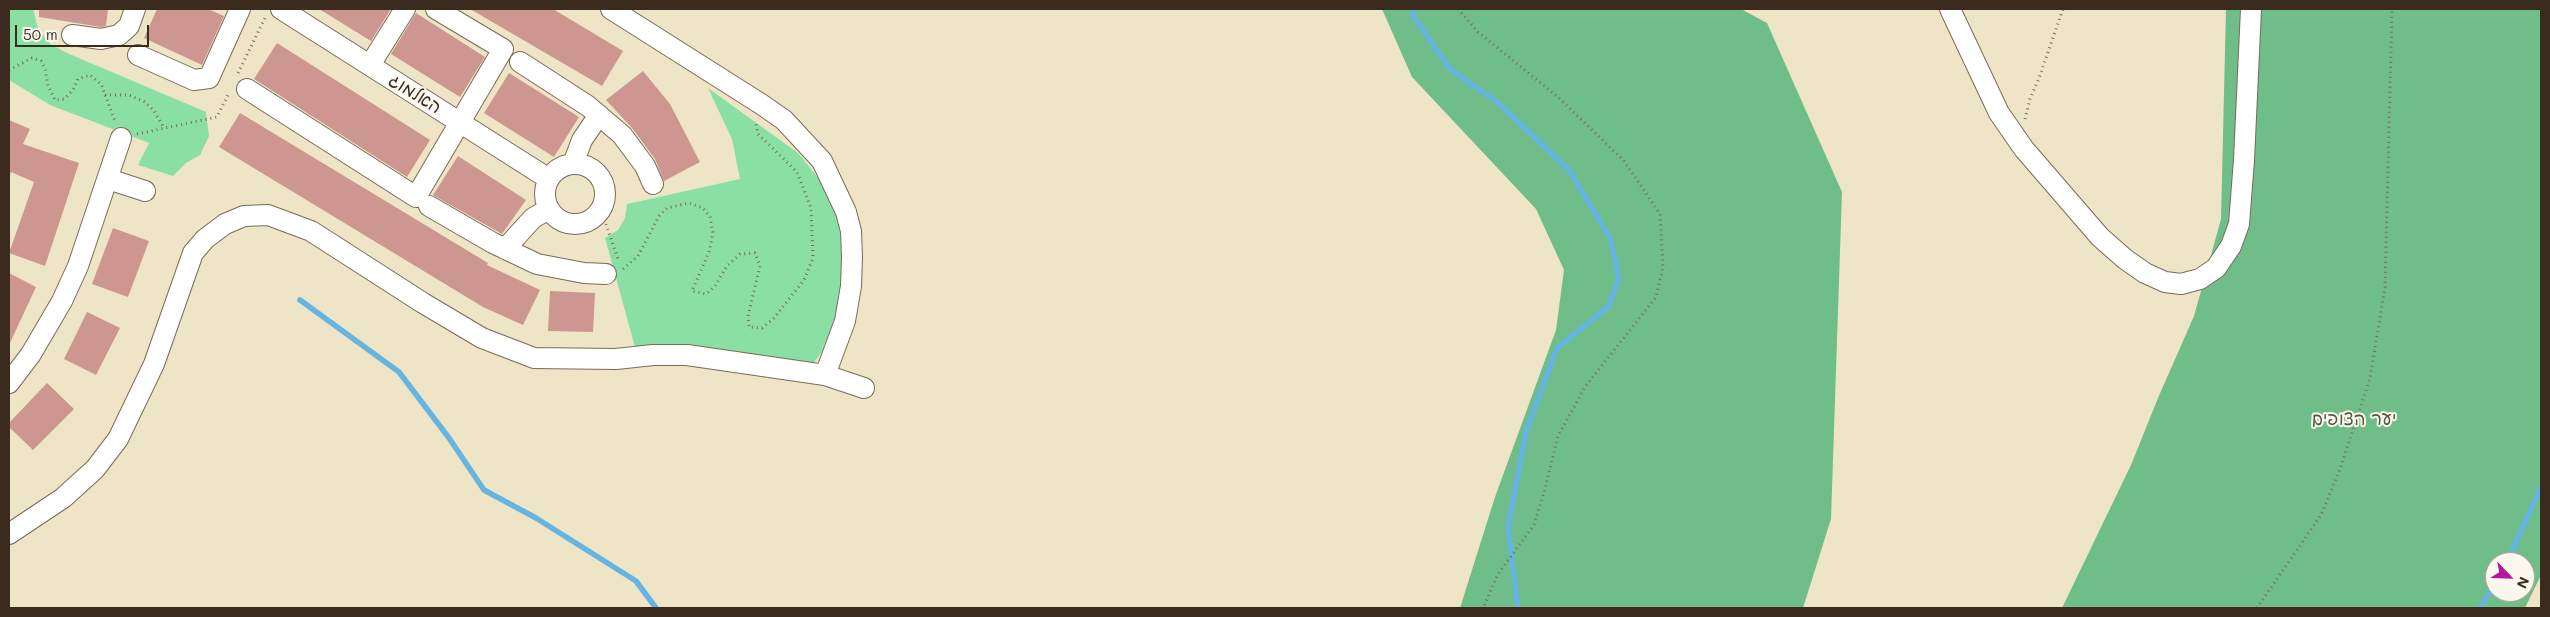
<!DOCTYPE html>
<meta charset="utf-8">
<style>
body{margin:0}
#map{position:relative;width:2550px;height:617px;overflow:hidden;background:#eee5c6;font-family:Mali,sans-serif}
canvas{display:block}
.frame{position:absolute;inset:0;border:10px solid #3b2a1e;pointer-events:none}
.north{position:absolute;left:2485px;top:552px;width:50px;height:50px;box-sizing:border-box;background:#fbf7ec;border:1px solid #aea59a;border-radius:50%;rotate:114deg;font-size:14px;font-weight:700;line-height:20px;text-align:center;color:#3b2a1e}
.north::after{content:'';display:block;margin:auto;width:18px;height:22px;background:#b5179e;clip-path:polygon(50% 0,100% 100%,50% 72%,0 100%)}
.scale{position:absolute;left:15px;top:25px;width:134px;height:22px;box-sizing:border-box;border:2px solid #3b2a1e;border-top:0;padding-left:6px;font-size:15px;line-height:18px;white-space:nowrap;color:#3b2a1e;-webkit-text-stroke:4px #fbf7ec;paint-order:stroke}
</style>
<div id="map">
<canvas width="2550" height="617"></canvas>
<div class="frame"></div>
<div class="north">N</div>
<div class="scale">50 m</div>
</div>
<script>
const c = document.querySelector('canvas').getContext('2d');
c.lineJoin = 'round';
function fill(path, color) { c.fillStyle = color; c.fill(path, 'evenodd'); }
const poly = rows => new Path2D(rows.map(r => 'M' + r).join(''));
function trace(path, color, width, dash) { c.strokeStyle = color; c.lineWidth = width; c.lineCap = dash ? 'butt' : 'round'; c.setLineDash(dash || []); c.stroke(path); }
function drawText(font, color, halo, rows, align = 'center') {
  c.font = font + ' Mali,"Playpen Sans Hebrew",sans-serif'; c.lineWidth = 4; c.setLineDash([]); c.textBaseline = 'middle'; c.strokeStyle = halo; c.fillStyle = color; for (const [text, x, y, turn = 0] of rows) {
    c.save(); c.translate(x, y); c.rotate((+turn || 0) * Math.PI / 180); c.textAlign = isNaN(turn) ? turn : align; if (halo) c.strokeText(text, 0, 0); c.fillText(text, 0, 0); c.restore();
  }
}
fill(poly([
 [9,9,33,9,38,29,50,44,67,53,206,112,209,136,200,155,186,163,173,176,138,165,149,143,50,105,9,80],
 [708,88,798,153,819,179,836,211,843,244,842,285,834,322,821,353,812,365,635,347,605,238,618,230,625,218,627,204,740,179,732,139]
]), '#8ae0a4');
fill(poly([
 [1382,9,1741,9,1767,23,1842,192,1831,519,1803,608,1460,608,1495,497,1556,330,1564,270,1536,209,1412,77],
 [2226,9,2541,9,2541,575,2525,608,2062,608,2131,465,2158,398,2194,316,2210,259,2221,219],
 [2495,562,2525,562,2525,592,2495,592]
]), '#6fbe8a');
trace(poly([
 [1412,9,1414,17,1450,69,1497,102,1569,170,1610,238,1619,278,1608,307,1557,348,1526,432,1508,527,1518,608],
 [300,300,399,372,449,438,484,490,536,518,636,581,656,608],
 [2507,562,2541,487],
 [2480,608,2495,584]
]), '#66b5e1', 5.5);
fill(poly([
 [39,9,108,9,106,26,101,27,39,17],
 [157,9,208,9,224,16,202,65,144,38],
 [319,9,391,9,371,41],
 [470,9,553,9,623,51,602,86],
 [416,13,485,57,460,97,391,54],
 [277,43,430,140,407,177,254,79],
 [643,71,670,104,700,162,664,181,655,159,632,128,606,100],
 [509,73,579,117,554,157,484,113],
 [240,113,488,263,487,265,540,290,523,325,483,307,219,147],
 [9,120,30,129,23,144,79,163,45,266,9,253,34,182,11,172,9,177],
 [458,156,526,200,502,234,433,195],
 [113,228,149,241,128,297,92,284],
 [9,273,36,287,9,345],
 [550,291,595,293,593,332,548,331],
 [87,312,120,328,96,375,64,359],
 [47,383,74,409,33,450,9,427,9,423]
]), '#ce9691');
const minor = poly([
 [281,9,549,179],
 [611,9,761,104,784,120,822,161,846,212,851,231,852,257,851,286,845,321,825,375],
 [1950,9,1999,113,2024,149,2100,237,2125,259,2145,273,2165,282,2181,284,2200,279,2216,268,2231,246,2239,224,2244,160,2251,9],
 [72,35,101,39,119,35,129,26,135,9],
 [138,55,194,80,209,78,240,9],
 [520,62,588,106,622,135,645,166,653,184],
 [370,65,405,9],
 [247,89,416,197,503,49,436,9],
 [573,164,582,140,599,115],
 '545 194a30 30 0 1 1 60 0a30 30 0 1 1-60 0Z',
 [108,179,145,191],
 [429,206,493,243,537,264,584,273,606,274],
 [505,249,533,218,549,209],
 [9,383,31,354,62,301,78,266,121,138],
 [9,534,63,498,95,469,118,439,154,364,193,253,205,239,225,224,244,216,268,215,311,231,423,303,482,338,534,358,616,359,653,355,687,355,825,375,864,388]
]);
trace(minor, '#7a6b59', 22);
trace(poly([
 [1458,9,1478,32,1558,97,1624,161,1660,214,1663,267,1656,297,1585,387,1558,436,1544,493,1534,525,1498,574,1483,608],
 [9,70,32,58,41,61,45,69,48,86,55,100,64,99,73,90,78,79,90,75,101,84,115,121],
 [238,73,265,18],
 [105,95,129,95,145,102,154,111,164,128],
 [2025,119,2030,99,2039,78,2063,9],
 [137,134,217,117,229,93],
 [601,210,618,259],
 [623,269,638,256,659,216,667,208,689,203,703,208,710,217,713,233,709,252,692,291,706,294,715,286,727,266,740,254,755,253,760,266,748,316,749,327,762,328,774,318,804,280,813,258,811,208,797,172,758,134,756,124],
 [2257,608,2321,515,2339,472,2370,378,2385,287,2392,9]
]), '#7a6b59', 3, [1, 4]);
trace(minor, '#fff', 20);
drawText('18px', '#3b2a1e', '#fbf7ec', [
 ["האלמוג",415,94,32]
]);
drawText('18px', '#4f5840', '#fbf7ec', [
 ["יער הצופים",2354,419]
]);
</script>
